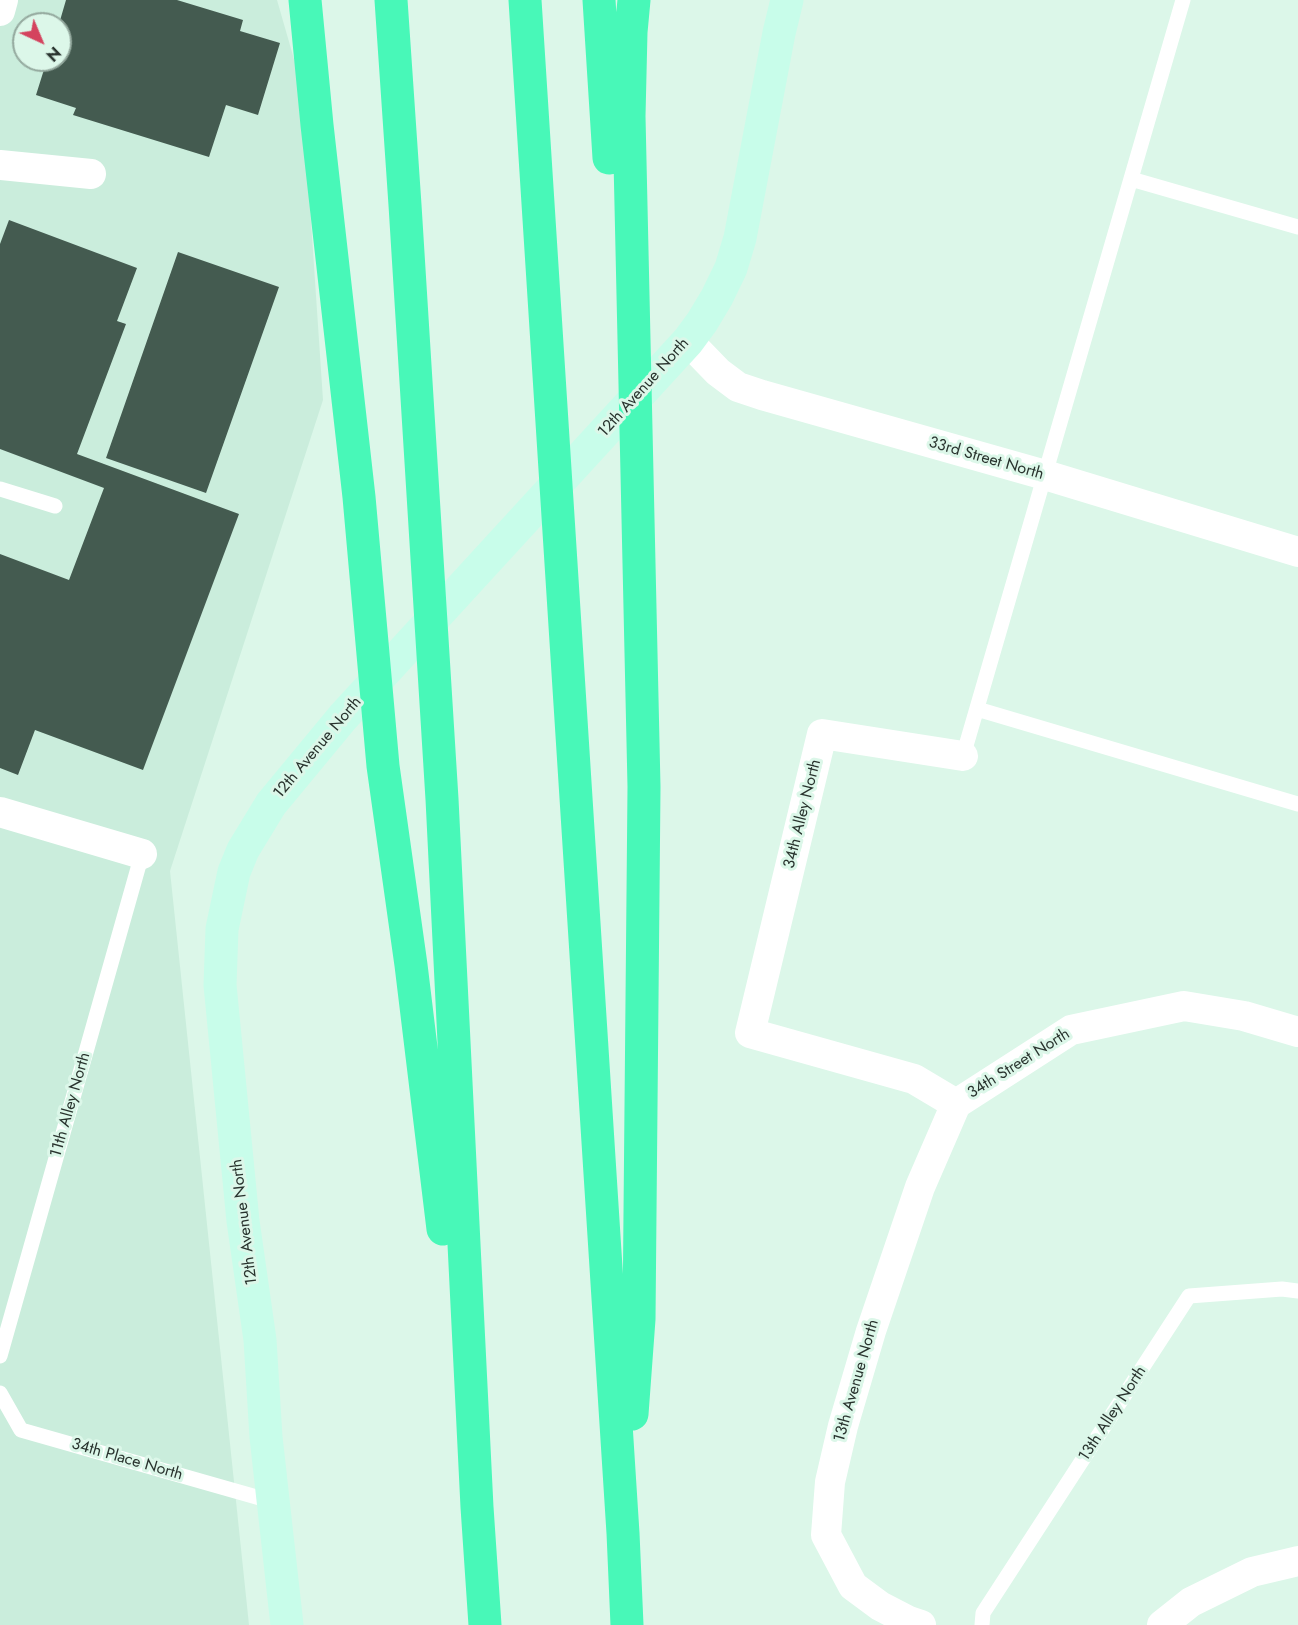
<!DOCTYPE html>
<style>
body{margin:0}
#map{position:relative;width:1298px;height:1625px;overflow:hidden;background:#dcf7e9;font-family:Jost,sans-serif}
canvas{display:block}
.north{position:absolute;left:12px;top:12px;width:60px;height:60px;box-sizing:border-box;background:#dcf7e9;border:2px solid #94a99e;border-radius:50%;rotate:136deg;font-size:16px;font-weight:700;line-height:24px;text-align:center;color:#29332e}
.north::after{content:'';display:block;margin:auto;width:21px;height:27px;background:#d4435e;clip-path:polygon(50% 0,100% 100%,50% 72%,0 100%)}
</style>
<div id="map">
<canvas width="1298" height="1625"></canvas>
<div class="north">N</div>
</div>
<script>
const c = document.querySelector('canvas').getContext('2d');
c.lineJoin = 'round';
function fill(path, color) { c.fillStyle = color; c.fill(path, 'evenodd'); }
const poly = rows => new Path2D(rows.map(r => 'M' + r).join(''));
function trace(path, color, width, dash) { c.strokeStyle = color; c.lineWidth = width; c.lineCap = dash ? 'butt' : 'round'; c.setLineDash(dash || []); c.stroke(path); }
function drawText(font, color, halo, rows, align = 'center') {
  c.font = font + ' Jost,sans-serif'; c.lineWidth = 6; c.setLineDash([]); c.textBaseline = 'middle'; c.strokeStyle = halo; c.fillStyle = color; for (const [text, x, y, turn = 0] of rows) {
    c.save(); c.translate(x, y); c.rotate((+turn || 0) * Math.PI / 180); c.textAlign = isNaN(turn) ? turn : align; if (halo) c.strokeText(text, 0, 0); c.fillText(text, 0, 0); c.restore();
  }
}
fill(poly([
 [0,0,277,0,302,87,323,400,170,871,249,1625,0,1625],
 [24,24,60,24,60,60,24,60]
]), '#caeddc');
fill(poly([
 [66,0,177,0,243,20,240,31,280,43,258,115,226,105,209,157,73,115,76,108,36,95,47,60,60,60,60,24,59,24],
 [9,220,137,268,117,321,126,324,77,454,239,514,143,770,35,730,18,775,0,768,0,554,69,580,104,488,0,449,0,244],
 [178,252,279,287,206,493,106,458]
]), '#445b50');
trace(poly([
 [1131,179,1298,227],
 [0,489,55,506],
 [977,709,1298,804],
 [963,756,1183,0],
 [0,1356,142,854],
 [0,1393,21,1430,274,1502],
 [982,1625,983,1613,1189,1296,1282,1289,1298,1291]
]), '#fff', 15);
trace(poly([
 [0,11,3,0],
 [0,165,91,174],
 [688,341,718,372,738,387,762,395,1045,475,1298,552],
 [0,812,142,854],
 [956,1104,914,1079,750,1033,822,734,963,756],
 [956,1104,1071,1030,1184,1006,1244,1016,1298,1032],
 [921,1625,909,1621,880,1606,853,1586,826,1535,830,1482,843,1426,871,1331,920,1187,956,1104],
 [1162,1625,1191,1602,1252,1572,1298,1561]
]), '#fff', 30);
trace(poly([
 [287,1625,266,1437,260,1340,243,1221,220,985,222,929,234,872,243,850,271,804,343,717,688,341,702,322,717,297,731,268,740,238,779,33,787,0]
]), '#c8fdea', 33);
trace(poly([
 [305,0,317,125,359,497,383,766,411,965,443,1229],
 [391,0,405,205,442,799,477,1507,485,1625],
 [525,0,623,1533,627,1625],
 [599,0,609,158],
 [632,1414,639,1319,644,787,629,116,631,32,634,0]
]), '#48f8b8', 33);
drawText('16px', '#29332e', '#dcf7e9', [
 ["12th Avenue North",644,388,-48],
 ["33rd Street North",986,459,16],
 ["12th Avenue North",318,748,-50],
 ["34th Alley North",803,814,-76],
 ["34th Street North",1019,1064,-32],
 ["11th Alley North",71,1105,-74],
 ["12th Avenue North",245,1222,-97],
 ["13th Avenue North",857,1381,-74],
 ["13th Alley North",1113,1414,-57],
 ["34th Place North",127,1460,16]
]);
</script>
